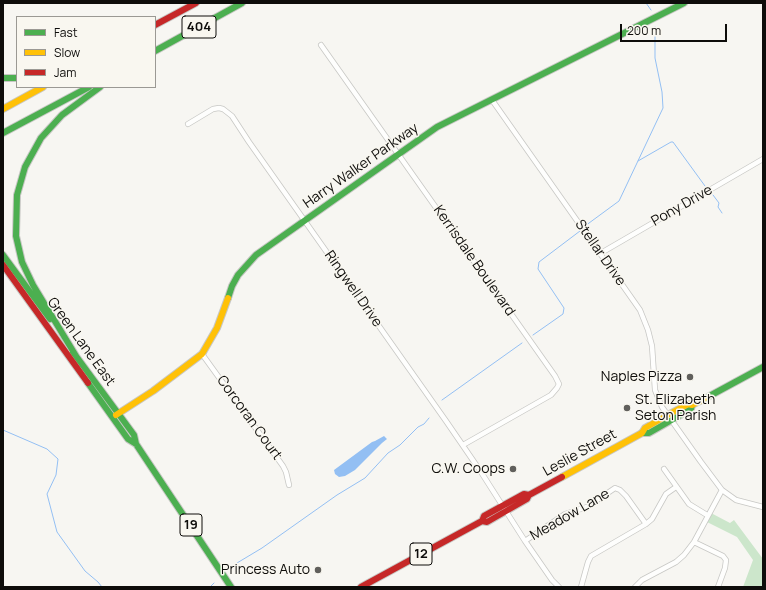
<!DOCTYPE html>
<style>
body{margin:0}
#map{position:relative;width:766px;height:590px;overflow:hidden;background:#f7f6f2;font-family:Manrope,sans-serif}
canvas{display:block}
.frame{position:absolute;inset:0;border:4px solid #0e0d0b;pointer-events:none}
.legend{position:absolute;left:16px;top:16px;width:140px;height:72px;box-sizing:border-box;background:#f9f7f0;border:1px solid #9b9994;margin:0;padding:5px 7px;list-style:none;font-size:12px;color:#0e0d0b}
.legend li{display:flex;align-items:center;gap:8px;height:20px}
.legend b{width:20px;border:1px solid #9b9994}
.scale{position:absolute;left:620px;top:24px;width:107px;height:18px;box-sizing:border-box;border:2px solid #0e0d0b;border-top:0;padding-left:5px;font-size:12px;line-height:14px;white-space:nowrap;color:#0e0d0b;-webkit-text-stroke:3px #f9f7f0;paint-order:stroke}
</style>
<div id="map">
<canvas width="766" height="590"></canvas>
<div class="frame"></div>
<ul class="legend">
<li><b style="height:5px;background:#4caf50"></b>Fast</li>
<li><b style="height:5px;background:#ffc107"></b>Slow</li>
<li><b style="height:5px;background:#c62828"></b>Jam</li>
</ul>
<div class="scale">200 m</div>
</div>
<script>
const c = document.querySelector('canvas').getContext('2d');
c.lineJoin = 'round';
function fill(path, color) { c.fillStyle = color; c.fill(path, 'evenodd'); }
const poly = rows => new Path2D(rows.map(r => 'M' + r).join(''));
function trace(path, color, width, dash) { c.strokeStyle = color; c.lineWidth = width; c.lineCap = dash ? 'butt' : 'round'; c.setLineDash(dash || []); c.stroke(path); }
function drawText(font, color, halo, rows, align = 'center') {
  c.font = font + ' Manrope,sans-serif'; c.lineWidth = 3; c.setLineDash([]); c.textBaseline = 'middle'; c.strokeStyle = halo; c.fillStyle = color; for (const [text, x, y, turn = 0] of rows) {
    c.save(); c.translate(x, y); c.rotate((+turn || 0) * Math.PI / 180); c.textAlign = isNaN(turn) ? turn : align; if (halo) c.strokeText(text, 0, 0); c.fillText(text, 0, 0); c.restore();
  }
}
fill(poly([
 [711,513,730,523,734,520,763,559,763,587,743,587,753,560,737,537,707,522]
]), '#cce6cb');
fill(poly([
 [384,436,387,439,382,443,355,470,345,476,339,477,335,474,334,470,372,442,375,441]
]), '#93bff3');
trace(poly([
 [646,3,651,10],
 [638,161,671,142,673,142,705,186],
 [713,195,719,203,718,207,722,213],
 [585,226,619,201,663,108,662,92,655,58,655,27],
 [533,335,563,314,564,308,538,269,539,262,580,231],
 [442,400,522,343],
 [3,430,47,449,58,459,56,475,47,494,57,532,85,571,98,582,102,587],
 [237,563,262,548,337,495,365,478,388,453,400,445,418,427,424,424,429,418],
 [210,587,214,583]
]), '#93bff3', 1);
const street = poly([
 [321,45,555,376,559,384,557,388,551,395,463,445],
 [492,100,640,310,648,330,652,346,655,390,662,407,701,462,722,490,736,500,763,507],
 [188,124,213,109,219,108,223,109,232,116,249,142,446,421,481,472,525,541,552,580,559,587],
 [601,253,763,159],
 [202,354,283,466,286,472,289,485],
 [664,469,689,504,707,515],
 [525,541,565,514,587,507,615,488,620,490,626,496,646,524],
 [694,542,723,556,726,560,725,568,718,587],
 [581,587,588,562,591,556,646,524,652,519,666,494,676,487],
 [635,587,642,580,676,562,684,555,694,542,722,490]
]);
const fast = poly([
 [155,51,242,3],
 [3,78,17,78],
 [3,133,89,87],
 [3,255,50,319],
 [228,298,232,286,238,275,256,255,437,127,684,3],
 [73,352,134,435,136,444],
 [76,356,33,285,22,262,16,236,17,195,25,167,41,138,62,115,100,87],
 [88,383,128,439,136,444,231,587],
 [704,399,763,367],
 [642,433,649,433,691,409,692,405]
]);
const slow = poly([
 [3,109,43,87],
 [116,415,153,391,202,354,217,328,228,298],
 [562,477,642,433,645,428,668,415,688,404,692,405,704,399]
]);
const jam = poly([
 [155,25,196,3],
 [3,265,88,383],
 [482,521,487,522,527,499,529,495,562,477],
 [361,587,482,521,484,516,524,494,529,495]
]);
trace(street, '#c7c7c4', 6);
trace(fast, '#c7c7c4', 8);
trace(slow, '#c7c7c4', 8);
trace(jam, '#c7c7c4', 8);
trace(street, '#fefefd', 4.5);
trace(fast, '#4caf50', 6);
trace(slow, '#ffc107', 6);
trace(jam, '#c62828', 6);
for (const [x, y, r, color] of [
 [690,377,4,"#605f5c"],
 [627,408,4,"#605f5c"],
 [513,469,4,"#605f5c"],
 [318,570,4,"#605f5c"]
]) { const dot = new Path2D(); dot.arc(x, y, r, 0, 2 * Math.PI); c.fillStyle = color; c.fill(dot); trace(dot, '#f9f7f0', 1.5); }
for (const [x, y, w] of [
 [199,27,34],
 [191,525,22],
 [421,554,22]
]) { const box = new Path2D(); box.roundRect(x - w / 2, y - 11, w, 22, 3); c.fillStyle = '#f9f7f0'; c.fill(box); trace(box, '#0e0d0b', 1); }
drawText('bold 13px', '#0e0d0b', null, [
 ["404",199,27],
 ["19",191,525],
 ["12",421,554]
]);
drawText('14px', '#0e0d0b', '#f9f7f0', [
 ["Harry Walker Parkway",361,166,-35],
 ["Pony Drive",682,206,-30],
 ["Stellar Drive",600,253,55],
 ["Kerrisdale Boulevard",474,261,55],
 ["Ringwell Drive",353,289,55],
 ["Green Lane East",81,342,54],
 ["Corcoran Court",249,418,54],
 ["Leslie Street",580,453,-29],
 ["Meadow Lane",570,515,-30]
]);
drawText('14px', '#0e0d0b', '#f9f7f0', [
 ["Naples Pizza",682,377],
 ["St. Elizabeth",635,400,"left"],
 ["Seton Parish",635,416,"left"],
 ["C.W. Coops",505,469],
 ["Princess Auto",310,570]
], 'right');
</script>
